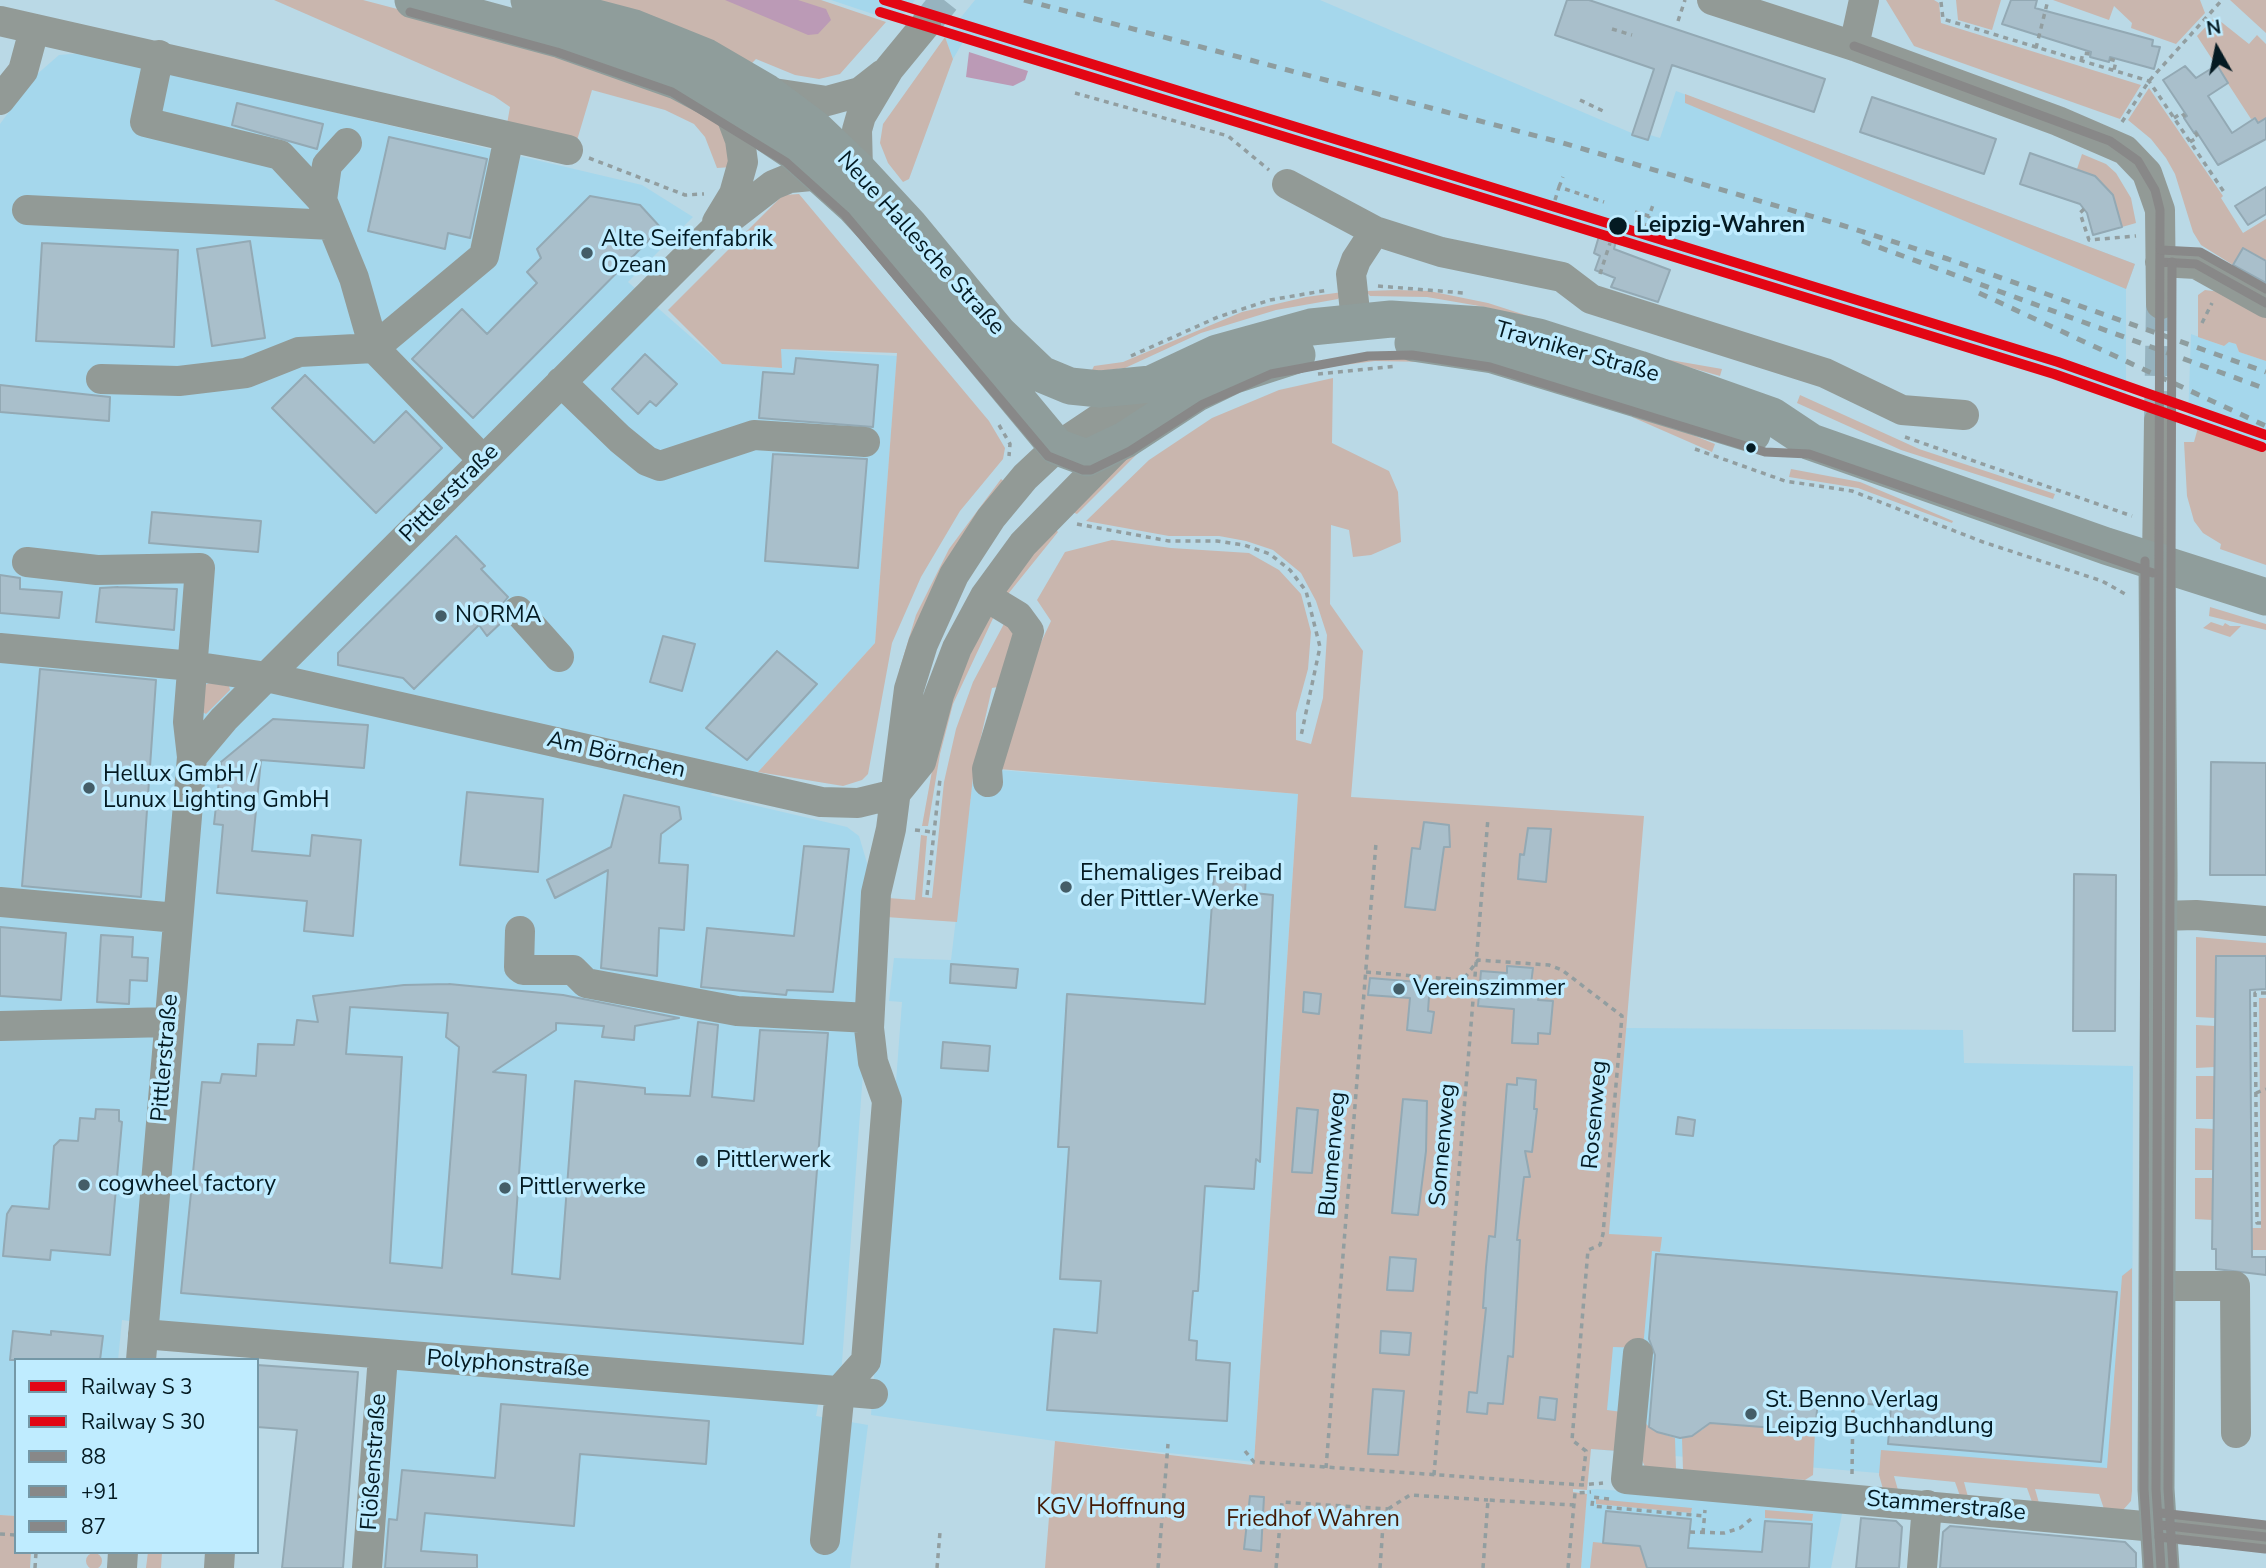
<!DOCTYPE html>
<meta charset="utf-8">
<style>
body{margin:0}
#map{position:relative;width:2266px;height:1568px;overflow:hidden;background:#bad9e6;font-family:"Nunito Sans",sans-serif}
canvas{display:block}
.legend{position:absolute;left:14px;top:1358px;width:245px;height:196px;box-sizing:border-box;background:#bfecff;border:2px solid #7498a7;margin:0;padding:9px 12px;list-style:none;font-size:21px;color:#041a22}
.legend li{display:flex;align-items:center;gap:14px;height:35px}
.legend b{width:35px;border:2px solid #7498a7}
.north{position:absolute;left:2182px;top:14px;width:70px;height:70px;-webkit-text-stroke:5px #bfecff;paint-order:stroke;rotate:351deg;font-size:19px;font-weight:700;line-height:28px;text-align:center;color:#041a22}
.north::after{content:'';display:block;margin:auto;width:24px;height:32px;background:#041a22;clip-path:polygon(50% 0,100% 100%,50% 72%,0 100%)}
</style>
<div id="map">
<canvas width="2266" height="1568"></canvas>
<ul class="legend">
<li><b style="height:9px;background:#e30614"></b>Railway S 3</li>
<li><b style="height:9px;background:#e30614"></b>Railway S 30</li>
<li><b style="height:9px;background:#888"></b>88</li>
<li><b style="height:9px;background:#888"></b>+91</li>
<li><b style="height:9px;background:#888"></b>87</li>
</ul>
<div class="north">N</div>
</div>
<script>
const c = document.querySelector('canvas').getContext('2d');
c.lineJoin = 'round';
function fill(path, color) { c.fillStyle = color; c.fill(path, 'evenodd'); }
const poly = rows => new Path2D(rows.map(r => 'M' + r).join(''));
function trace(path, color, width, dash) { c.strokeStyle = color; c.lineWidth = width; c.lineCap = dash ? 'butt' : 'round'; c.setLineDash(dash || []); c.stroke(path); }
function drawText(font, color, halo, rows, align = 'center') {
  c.font = font + ' "Nunito Sans",sans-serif'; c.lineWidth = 7; c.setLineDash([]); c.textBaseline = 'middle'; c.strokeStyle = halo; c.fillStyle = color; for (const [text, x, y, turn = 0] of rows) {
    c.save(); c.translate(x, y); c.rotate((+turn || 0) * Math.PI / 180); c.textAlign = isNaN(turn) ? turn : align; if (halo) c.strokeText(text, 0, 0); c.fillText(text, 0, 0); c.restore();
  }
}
fill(poly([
 [831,0,915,0,897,22],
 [975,0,1320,0,1648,140,1650,135,1660,138,1676,91,2135,264,2126,289,2126,401,1574,223,967,35,953,59,945,37],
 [83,53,642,185,693,217,628,282,722,364,781,368,781,349,897,356,875,643,758,772,710,795,847,827,859,836,876,893,840,1390,821,1389,816,1416,868,1425,850,1568,383,1568,396,1357,122,1320,118,1360,16,1360,16,1516,0,1515,0,124,35,76,59,55],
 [2191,334,2223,346,2229,342,2236,344,2239,352,2266,361,2266,449,2188,420],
 [974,768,1298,794,1254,1462,1055,1441,871,1415,902,1002,889,1001,894,958,951,960],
 [1626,1028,1963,1030,1964,1063,2133,1066,2132,1485,2118,1493,1591,1449],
 [1597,1489,1843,1509,1831,1568,1581,1568,1587,1490]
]), '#a5d7ec');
fill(poly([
 [274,0,363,0,561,52,707,109,724,132,732,167,717,168,705,137,694,124,665,110,592,90,575,147,506,130,510,107,494,96],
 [572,0,821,0,886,22,840,74,819,79,795,75,756,59,750,65],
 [1886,0,1934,0,1939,3,1941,23,2141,85,2120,119,1914,46],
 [1956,0,2001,0,1992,30,1958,20],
 [2053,0,2200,0,2205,13,2176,44,2131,28,2132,23,2114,6,2109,20],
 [2230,0,2266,0,2266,33],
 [2215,17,2249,44,2257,35,2266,44,2266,135,2255,118,2251,119,2197,36],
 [945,37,953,59,909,179,903,182,888,163,880,143,883,124],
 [2149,88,2223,196,2221,198,2243,233,2266,219,2266,261,2243,248,2233,265,2201,245,2193,232,2175,174,2166,158,2151,139,2128,120],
 [1685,94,2135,264,2126,289,1685,103],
 [2082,154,2106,164,2116,173,2131,198,2136,223,2122,227,2113,195,2095,176,2077,169],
 [799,194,989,421,1005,448,1003,459,960,511,921,577,892,643,868,774,862,780,843,786,758,772,875,643,897,353,781,349,782,368,722,364,668,310,783,195],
 [1397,290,1429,291,1488,303,1631,349,1485,307,1427,297,1370,296,1366,291],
 [2205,290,2221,292,2266,317,2266,361,2239,352,2236,344,2229,342,2224,346,2198,337,2198,295],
 [1343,292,1338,299,1276,310,1201,333,1125,368,1091,372,1094,366,1123,362,1242,312,1306,297],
 [1398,354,1456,358,1491,366,1612,403,1610,409,1490,372,1428,362,1375,361,1314,369,1240,391,1187,418,1141,450,1077,514,1070,511,1139,444,1185,413,1237,385,1314,363],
 [1653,357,1722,369,1720,376],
 [1333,378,1332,443,1389,471,1398,492,1401,542,1371,555,1353,557,1349,530,1331,525,1330,604,1363,651,1351,797,1644,816,1609,1234,1662,1237,1660,1252,1652,1251,1643,1348,1613,1347,1607,1410,1622,1412,1618,1451,1591,1449,1587,1490,1573,1489,1573,1492,1587,1494,1581,1568,1045,1568,1055,1441,1252,1465,1254,1462,1298,794,999,769,1019,689,1051,621,1037,600,1065,552,1112,540,1171,548,1249,553,1279,570,1301,594,1311,632,1308,669,1296,713,1296,740,1311,744,1323,698,1327,635,1316,601,1301,573,1273,550,1246,541,1219,536,1169,536,1086,521,1149,460,1212,418,1279,390],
 [1800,395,1919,449,2055,494,2053,499,1901,450,1797,403],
 [1631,410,1715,444,1712,452,1632,417],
 [2199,424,2266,449,2266,565,2220,549,2221,544,2203,533,2194,521,2187,496,2184,442,2194,442],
 [1791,469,1860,482,1953,521,1952,523,1858,488,1789,477],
 [1001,479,1006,483,902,673,899,671,916,615,949,549],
 [1054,528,1058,532,1004,599,1002,590],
 [2210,607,2266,624,2266,630,2209,616],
 [996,612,953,704,940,754,928,826,922,826,940,727,987,614],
 [1006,620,1018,632,1004,686,992,688,974,768,957,922,886,917,888,898,915,900,921,835,927,836,922,897,932,898,944,782,956,729,973,682],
 [2211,622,2223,626,2225,623,2230,626,2241,626,2230,637,2203,628],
 [209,683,229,686,230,690,206,714,201,711,205,685],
 [2196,937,2266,943,2266,956,2216,956,2215,1018,2196,1017],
 [2259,998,2266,998,2266,1250,2252,1250,2252,1228,2261,1228],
 [2196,1025,2215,1026,2215,1067,2196,1068],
 [2196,1076,2215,1076,2214,1119,2196,1119],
 [2195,1128,2214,1129,2213,1170,2195,1170],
 [2195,1178,2213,1178,2213,1220,2195,1219],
 [2132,1268,2132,1491,2131,1501,2123,1510,2104,1509,2099,1494,2035,1489,2039,1503,2032,1502,2027,1488,1964,1482,1968,1497,1960,1496,1955,1482,1894,1476,1898,1490,1883,1489,1879,1475,1881,1450,2107,1468,2122,1276],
 [1710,1415,1720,1424,1815,1431,1813,1475,1805,1480,1683,1470,1682,1438,1702,1430,1709,1424],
 [1642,1416,1647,1425,1657,1432,1675,1438,1676,1469,1645,1467,1639,1453],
 [1596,1499,1692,1508,1691,1513,1596,1504],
 [1765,1510,1813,1514,1812,1521,1765,1518],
 [0,1515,16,1516,16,1552,31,1552,30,1568,0,1568],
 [1593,1542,1657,1548,1647,1568,1590,1568],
 [148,1552,162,1552,161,1568,146,1568],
 '86 1561a8 8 0 1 1 16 0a8 8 0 1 1-16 0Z'
]), '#c9b6ae');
fill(poly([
 [725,0,798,0,826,9,831,20,818,34,808,35],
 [969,52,1028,71,1025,80,1013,86,966,77]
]), '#bb9ab6');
const building = poly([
 [1567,0,1589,0,1825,79,1814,112,1672,65,1648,140,1632,135,1654,69,1555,35,1567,0],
 [2011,0,2037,0,2035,8,2153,40,2152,46,2160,47,2154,69,2110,57,2109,62,2090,57,2091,52,2002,24,2011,0],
 [2217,65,2228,83,2208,96,2232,133,2255,118,2258,123,2266,118,2266,139,2218,165,2196,131,2194,133,2184,118,2187,116,2163,80,2185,66,2196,78,2217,65],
 [1872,97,1996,139,1984,174,1860,132,1872,97],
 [237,103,323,124,317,149,232,125,237,103],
 [389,137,487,159,470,238,448,233,445,249,368,231,389,137],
 [2030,153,2095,176,2113,195,2122,227,2093,235,2087,213,2080,204,2020,184,2030,153],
 [2266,187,2266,214,2248,225,2235,206,2266,187],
 [590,196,640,205,661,228,473,418,412,359,462,309,487,334,537,283,527,272,541,258,537,249,590,196],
 [1599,236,1616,241,1614,249,1670,270,1658,302,1611,287,1615,278,1595,270,1600,256,1594,253,1599,236],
 [250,241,265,338,212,346,197,249,250,241],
 [42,243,178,250,174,347,36,341,42,243],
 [2243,248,2266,261,2266,283,2233,265,2243,248],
 [645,354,677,384,656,406,650,401,638,414,612,389,645,354],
 [796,358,878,365,873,427,759,418,763,372,794,374,796,358],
 [305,375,374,443,406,411,442,448,376,513,272,408,305,375],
 [0,385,110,397,109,421,0,412,0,385],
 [773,454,867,459,858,568,765,561,773,454],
 [152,512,261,521,258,552,149,543,152,512],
 [456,536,485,566,481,569,508,597,501,606,504,620,487,636,479,625,414,689,403,678,338,665,338,653,456,536],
 [0,575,20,578,20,589,62,592,59,618,0,613,0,575],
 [118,587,177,589,174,630,96,622,100,588,118,587],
 [663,636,695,644,682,691,650,682,663,636],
 [777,651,817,684,747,760,706,728,777,651],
 [40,669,156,680,141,897,22,886,40,669],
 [273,719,368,725,364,768,261,760,252,851,310,856,312,835,361,840,353,936,304,931,307,901,217,893,223,825,214,824,221,762,273,719],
 [2211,762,2266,763,2266,875,2210,875,2211,762],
 [467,792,543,799,538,872,460,865,467,792],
 [624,795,679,807,681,819,661,834,659,863,688,865,684,930,659,928,657,976,601,968,608,870,555,898,547,880,611,847,624,795],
 [1424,822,1449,825,1450,847,1444,847,1435,910,1405,907,1412,848,1420,849,1424,822],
 [1528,828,1551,829,1546,882,1518,879,1520,854,1524,855,1528,828],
 [804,846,849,849,833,992,787,990,786,995,701,987,707,928,794,936,804,846],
 [1214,874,1246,876,1245,892,1273,895,1260,1162,1256,1159,1254,1189,1205,1186,1198,1291,1193,1291,1189,1340,1197,1341,1196,1360,1230,1363,1227,1421,1047,1410,1054,1329,1097,1333,1101,1281,1060,1279,1069,1147,1058,1147,1067,994,1205,1004,1214,874],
 [2074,874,2116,875,2115,1031,2073,1031,2074,874],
 [0,927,66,933,61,1000,0,996,0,927],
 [101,935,133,937,132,957,148,958,147,981,130,980,129,1004,97,1002,101,935],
 [2216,956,2266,956,2266,989,2250,990,2252,1257,2266,1257,2266,1275,2216,1269,2216,1249,2212,1249,2216,956],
 [951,964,1018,969,1016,988,950,983,951,964],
 [1507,966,1533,968,1531,984,1539,985,1538,1000,1553,1001,1550,1034,1538,1033,1538,1044,1512,1043,1514,1009,1478,1006,1481,971,1507,973,1507,966],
 [1370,978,1430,983,1428,1011,1434,1012,1431,1033,1407,1030,1410,998,1368,995,1370,978],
 [449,984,563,995,679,1018,635,1026,634,1040,602,1037,604,1026,556,1023,556,1030,493,1072,526,1075,512,1274,560,1279,575,1081,645,1088,645,1094,690,1096,698,1022,718,1025,712,1097,754,1101,760,1030,828,1033,803,1344,181,1293,202,1082,220,1083,222,1074,256,1076,258,1044,294,1045,297,1020,318,1022,313,996,404,985,449,984],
 [350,1007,448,1013,446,1037,459,1047,442,1268,390,1263,402,1057,346,1054,350,1007],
 [1304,992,1321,994,1319,1014,1303,1012,1304,992],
 [943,1042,990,1046,988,1071,941,1068,943,1042],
 [1517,1078,1536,1080,1534,1109,1537,1109,1532,1152,1525,1151,1530,1177,1524,1177,1517,1240,1520,1240,1513,1357,1508,1356,1503,1404,1488,1403,1487,1414,1467,1412,1469,1392,1477,1393,1486,1308,1483,1308,1486,1267,1489,1236,1495,1237,1507,1084,1517,1085,1517,1078],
 [1403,1099,1427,1101,1426,1151,1418,1215,1392,1213,1403,1099],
 [1297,1108,1318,1110,1312,1173,1292,1172,1297,1108],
 [96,1109,119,1110,119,1121,122,1122,110,1255,51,1250,50,1260,3,1256,7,1214,12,1206,49,1209,54,1146,60,1140,78,1141,80,1118,95,1119,96,1109],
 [1678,1117,1695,1120,1693,1136,1676,1134,1678,1117],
 [1656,1254,2117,1292,2101,1462,1888,1444,1891,1406,1818,1400,1815,1431,1710,1423,1692,1436,1680,1438,1657,1432,1649,1427,1655,1355,1649,1339,1656,1254],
 [1390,1257,1416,1259,1413,1291,1387,1290,1390,1257],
 [13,1331,51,1335,51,1331,103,1336,100,1360,10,1360,13,1331],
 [1381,1331,1411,1333,1409,1355,1380,1353,1381,1331],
 [257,1365,358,1372,343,1568,282,1568,297,1430,257,1427,257,1365],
 [1373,1389,1404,1391,1398,1455,1368,1454,1373,1389],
 [1540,1397,1557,1399,1555,1420,1538,1418,1540,1397],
 [501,1404,709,1421,706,1464,580,1454,574,1526,425,1513,421,1551,477,1555,477,1568,385,1568,389,1519,397,1520,402,1470,495,1478,501,1404],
 [1250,1496,1264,1497,1261,1551,1244,1549,1250,1496],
 [1606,1511,1691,1519,1688,1548,1762,1552,1765,1521,1812,1524,1809,1568,1647,1568,1640,1546,1603,1543,1606,1511],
 [1861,1518,1896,1521,1902,1527,1899,1568,1856,1568,1861,1518],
 [1950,1526,2125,1542,2136,1553,2136,1568,1940,1568,1943,1532,1950,1526]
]);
fill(building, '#a9bfcb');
trace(building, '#93a9b4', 2);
trace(poly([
 [926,24,945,0],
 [2159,421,2161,304]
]), '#96b3bf', 30, [30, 15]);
trace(poly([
 [1941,2,1943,19,2149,81,2224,192],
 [1678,21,1685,0],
 [1612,29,1632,35],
 [2036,48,2048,0],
 [2110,59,2116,61,2114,70],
 [2081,61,2083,53,2090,54],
 [1075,93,1228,136,1269,170],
 [1580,100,1603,111],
 [2174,118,2182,113,2185,117],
 [2122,122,2149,81,2222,0],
 [2190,142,2198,137,2195,132],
 [589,158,685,195,704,194],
 [1559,187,1563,177],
 [1555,200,1559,187,1604,202],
 [2084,209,2080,213,2089,240,2136,236],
 [1635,212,1649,216,1653,205],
 [1646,228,1649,216],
 [1600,274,1610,243],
 [1378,286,1464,293],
 [2202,323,2212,303],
 [1131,356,1218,317,1270,300,1328,290],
 [1318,374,1397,366],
 [999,425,1010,444,1009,456],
 [1905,437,2132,516],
 [1695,449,1785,481,1852,491,1983,542,2102,581,2127,595],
 [1077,524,1169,541,1217,541,1244,545,1270,554,1290,570,1306,591,1320,647,1301,736],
 [915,830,933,832],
 [927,895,940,779],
 [1366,972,1463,980,1478,960,1549,965,1562,970,1622,1016,1603,1234,1600,1245,1588,1250,1572,1440,1586,1451,1582,1485],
 [2266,993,2255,993,2257,1223,2266,1223],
 [2256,1093,2266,1089],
 [1245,1451,1254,1462,1582,1485,1603,1483],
 [1326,1468,1376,843],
 [1852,1474,1853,1403],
 [1434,1475,1488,818],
 [1609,1499,1593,1497,1592,1506,1704,1516],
 [1690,1532,1724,1533,1740,1528,1755,1516],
 [1703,1533,1705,1510],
 [0,1534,16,1535],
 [35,1568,36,1552],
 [937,1568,940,1532],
 [1158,1568,1168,1444],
 [1276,1568,1282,1502,1388,1509],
 [1380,1568,1383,1525,1388,1509,1410,1495,1488,1500],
 [1483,1568,1488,1500,1574,1505],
 [1568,1568,1575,1493,1591,1492]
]), '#929ea0', 3.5, [5, 5]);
trace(poly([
 [1712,0,1854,46,2058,121,2125,150,2147,173,2160,210,2161,304],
 [0,21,568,150],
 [1854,46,1864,0],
 [159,55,145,122,280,155,322,200],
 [767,92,827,101,860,92,883,74],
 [0,100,23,71,34,30],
 [347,143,327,165,322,200,354,278,374,348,483,460],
 [858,170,857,130,861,116,889,69,926,24],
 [1287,184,1375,231,1441,252,1562,277,1591,299,1825,373,1902,410,1964,415],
 [27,210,332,225],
 [717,222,734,194,743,162,740,140,728,108],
 [2160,262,2196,264,2266,303],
 [1356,321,1351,274,1356,260,1375,231],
 [101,379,179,381,246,373,299,352,374,348,484,256,509,137],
 [561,382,620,439,647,461,660,466,754,435,865,442],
 [2157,561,2159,421],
 [27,562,97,570,200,568,188,722,192,757],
 [985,596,1018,616,1029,631,987,769,988,782],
 [518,611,559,657],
 [0,648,192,666,267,677,821,802,858,803,895,794],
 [895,794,921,762,939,695,957,648,985,596,1023,544,1117,448],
 [0,902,177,918],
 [2159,916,2196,915,2266,921],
 [520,931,519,967,523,970,573,970,586,983,737,1011,869,1018],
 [0,1026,169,1022],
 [2157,1286,2235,1286,2236,1433],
 [143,1334,873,1394],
 [1638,1353,1626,1479,2266,1537],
 [141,1360,192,757,224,719,711,233,773,185,790,178,822,175],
 [825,1540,840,1390,866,1361,887,1101,873,1062,869,1028,876,893,891,829,909,689,923,644,954,575,991,518,1025,477,1057,447,1151,384],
 [122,1568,123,1552],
 [219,1568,220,1552],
 [367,1568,383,1356],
 [1922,1568,1927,1505]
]), '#929a96', 30);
trace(poly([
 [413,0,561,40,677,81,728,108,794,152,854,206,879,233,1057,447,1087,458,1125,440,1197,393,1232,376,1297,355],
 [529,0,634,28,706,57,766,92,814,128,858,170,909,225,999,334,1041,374,1070,386,1100,389,1151,384,1217,353,1311,327,1391,319,1482,325,1539,337,1639,369,1772,416,1811,442,2106,546,2266,597],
 [1413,343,1493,355,1752,434],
 [2157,561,2159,875,2156,1489,2161,1568]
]), '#8f9d9b', 37);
trace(poly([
 [1024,0,1563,143,1838,224,1948,259,2266,372],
 [1862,241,2266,389],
 [1979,293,2266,426]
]), '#8e9d9f', 5, [9, 9]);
trace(poly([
 [1854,46,2110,141,2138,161,2155,190,2160,210,2156,1489,2161,1568],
 [2160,262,2196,264,2266,303],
 [2160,1525,2266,1537]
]), '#888', 9);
trace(poly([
 [410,12,557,52,672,92,786,162,845,215,1048,456,1083,470,1091,470,1130,451,1203,404,1271,374,1368,356,1412,355,1490,367,1765,452,1809,454,2153,573],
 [2145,561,2144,1489,2149,1568],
 [2159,1537,2265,1549]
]), '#888', 9);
trace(poly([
 [2161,250,2200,252,2266,289],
 [2172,262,2168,1489,2173,1567],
 [2161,1513,2266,1525]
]), '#888', 9);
trace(poly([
 [884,0,2058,362,2266,435]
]), '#e30614', 10);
trace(poly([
 [880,12,2054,374,2262,447]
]), '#e30614', 10);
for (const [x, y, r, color] of [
 [1618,226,10,"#041a22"],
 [587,253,7,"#445d67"],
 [1751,448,6,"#041a22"],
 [441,616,7,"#445d67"],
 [89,788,7,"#445d67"],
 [1066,887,7,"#445d67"],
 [1399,989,7,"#445d67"],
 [702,1161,7,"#445d67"],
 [84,1185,7,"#445d67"],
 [505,1188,7,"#445d67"],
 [1751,1414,7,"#445d67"]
]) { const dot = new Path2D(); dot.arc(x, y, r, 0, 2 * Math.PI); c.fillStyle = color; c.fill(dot); trace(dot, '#bfecff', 2.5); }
drawText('bold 23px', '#041a22', '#bfecff', [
 ["Leipzig-Wahren",1636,226]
], 'left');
drawText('23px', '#041a22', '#bfecff', [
 ["Alte Seifenfabrik",601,240],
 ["Ozean",601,266],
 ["NORMA",455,616],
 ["Hellux GmbH /",103,775],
 ["Lunux Lighting GmbH",103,801],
 ["Ehemaliges Freibad",1080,874],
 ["der Pittler-Werke",1080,900],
 ["Vereinszimmer",1413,989],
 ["Pittlerwerk",716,1161],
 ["cogwheel factory",98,1185],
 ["Pittlerwerke",519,1188],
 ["St. Benno Verlag",1765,1401],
 ["Leipzig Buchhandlung",1765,1427]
], 'left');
drawText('23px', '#041a22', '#bfecff', [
 ["Neue Hallesche Straße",920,244,48],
 ["Travniker Straße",1577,353,16],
 ["Pittlerstraße",450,494,-45],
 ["Am Börnchen",616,756,13],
 ["Pittlerstraße",166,1058,-85],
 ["Rosenweg",1596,1115,-85],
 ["Sonnenweg",1444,1145,-85],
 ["Blumenweg",1334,1154,-85],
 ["Polyphonstraße",508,1365,4],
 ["Flößenstraße",375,1462,-86],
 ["Stammerstraße",1946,1507,5]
]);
drawText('23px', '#441b06', '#bfecff', [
 ["KGV Hoffnung",1111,1508],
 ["Friedhof Wahren",1313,1520]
]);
</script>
